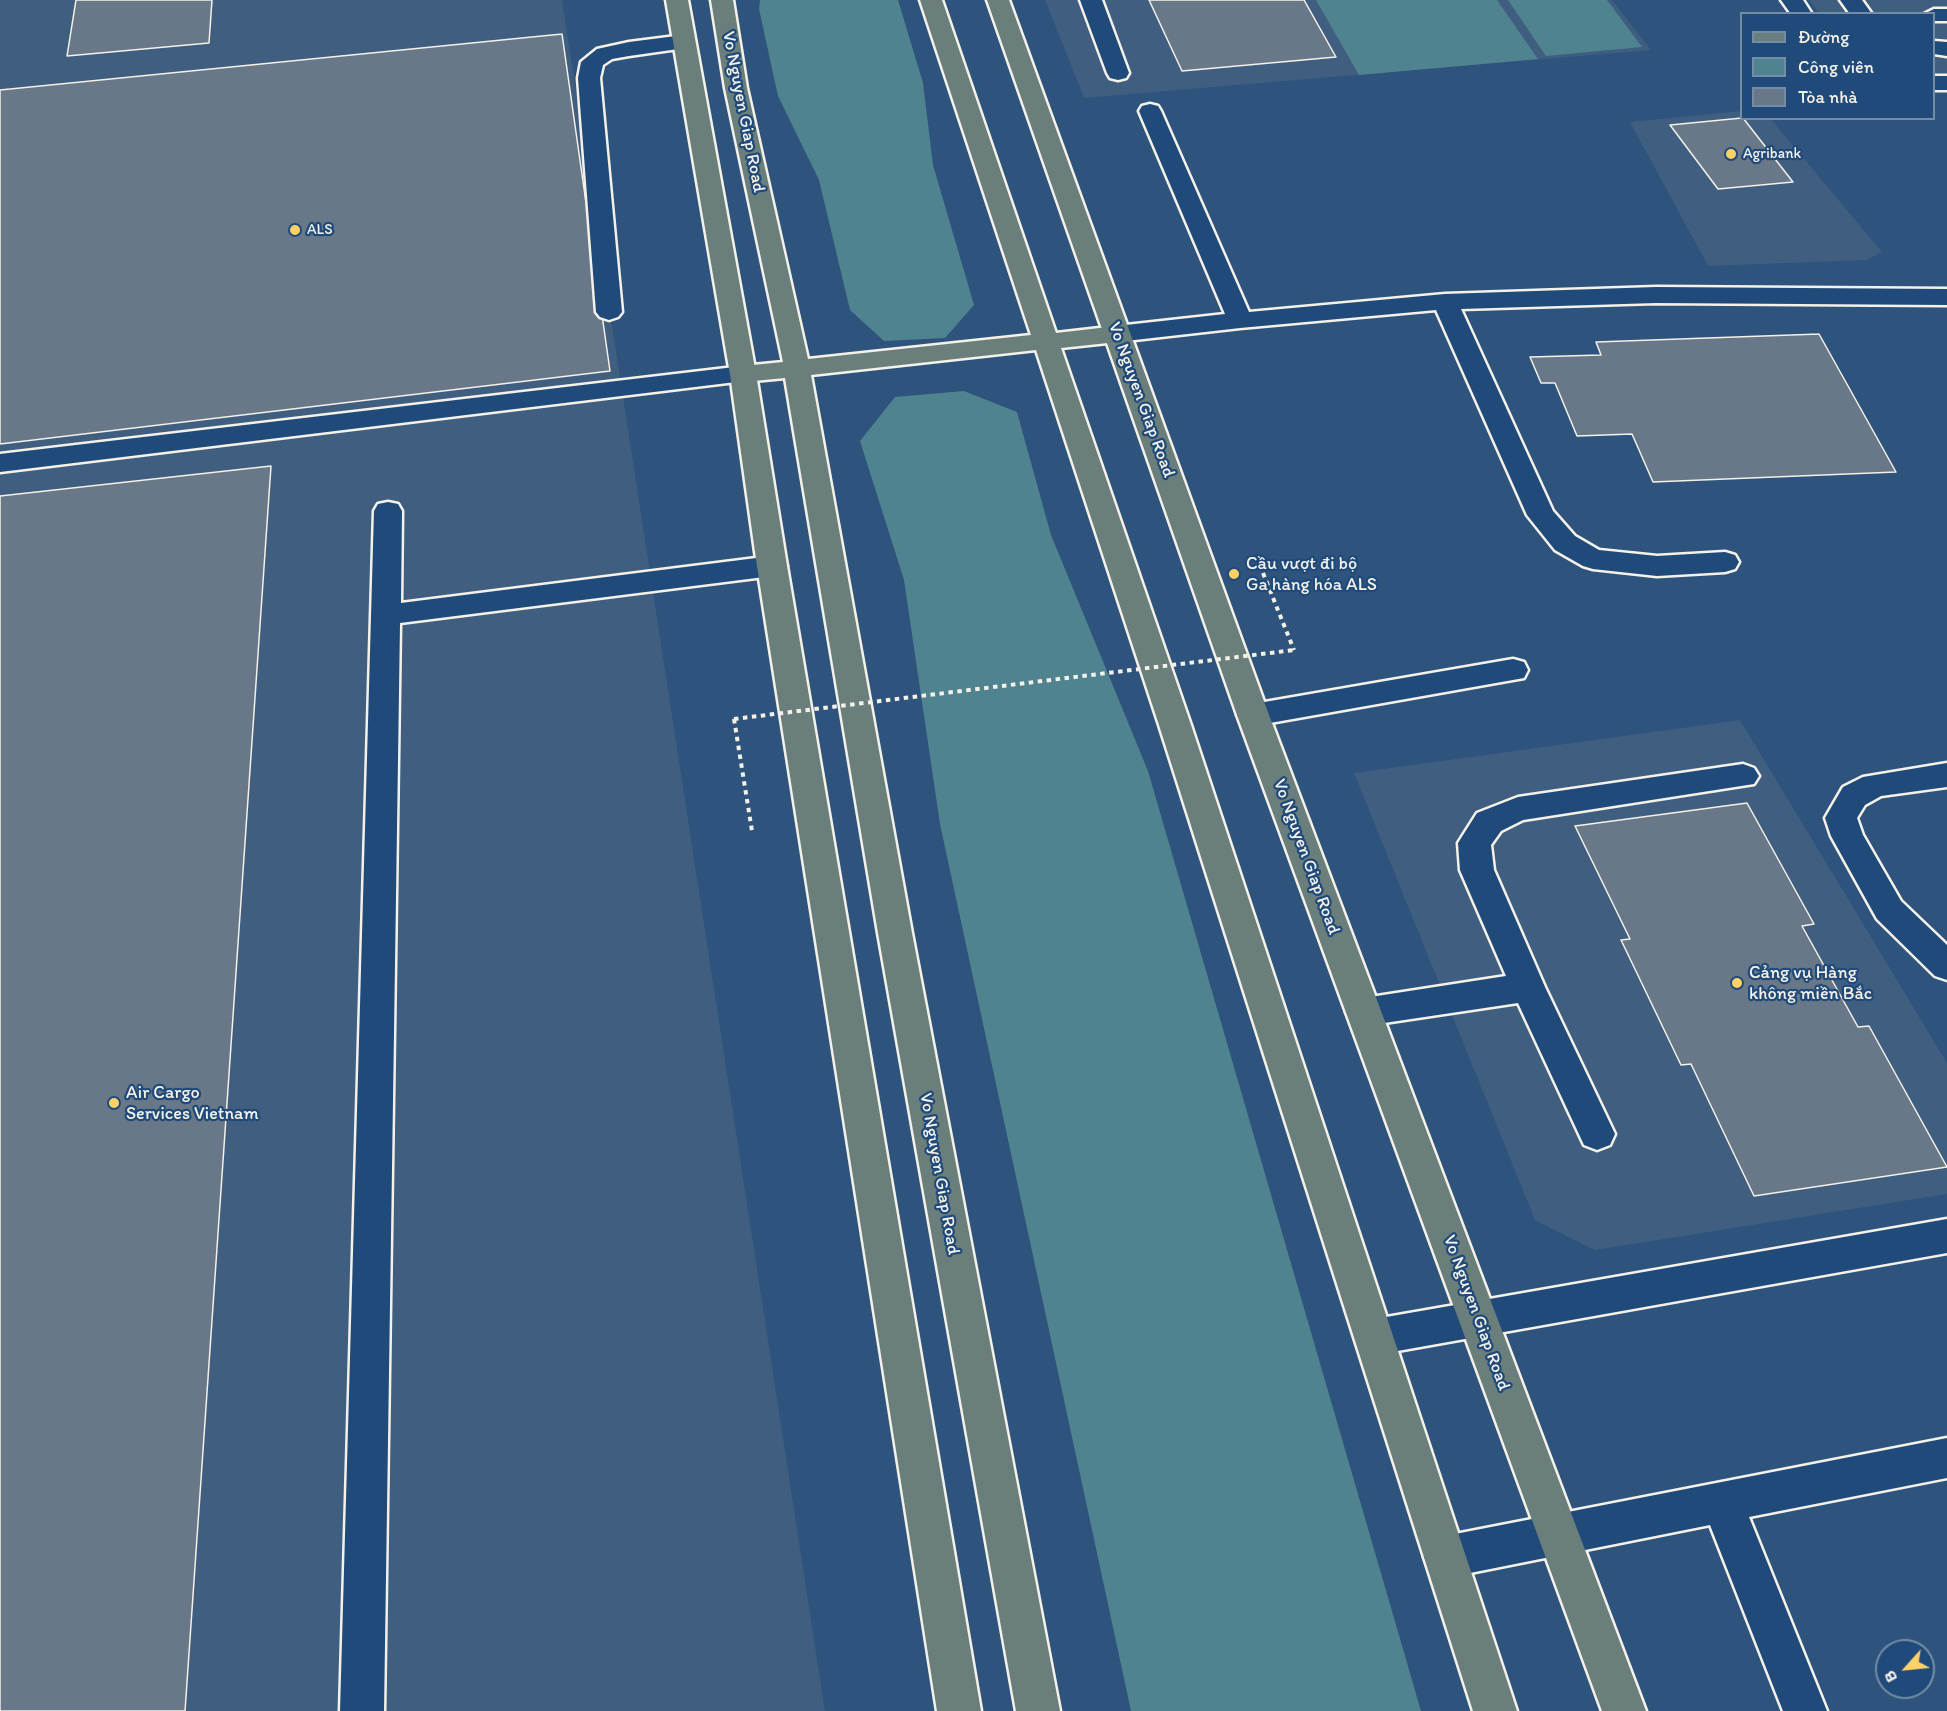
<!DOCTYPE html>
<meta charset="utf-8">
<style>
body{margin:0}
#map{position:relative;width:1947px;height:1711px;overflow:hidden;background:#2e537d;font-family:Itim,sans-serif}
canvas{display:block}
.legend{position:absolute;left:1740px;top:12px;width:195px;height:108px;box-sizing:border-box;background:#1f4a7a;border:2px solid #748da6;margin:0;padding:8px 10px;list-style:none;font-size:18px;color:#f4f1e8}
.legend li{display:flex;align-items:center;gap:12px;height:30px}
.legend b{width:30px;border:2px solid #748da6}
.north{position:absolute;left:1875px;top:1639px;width:60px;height:60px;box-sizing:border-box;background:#1f4a7a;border:2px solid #748da6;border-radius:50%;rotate:243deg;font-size:16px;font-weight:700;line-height:24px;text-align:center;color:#f4f1e8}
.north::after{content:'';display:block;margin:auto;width:21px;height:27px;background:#ffd166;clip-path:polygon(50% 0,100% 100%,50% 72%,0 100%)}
</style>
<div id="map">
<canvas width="1947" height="1711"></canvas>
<ul class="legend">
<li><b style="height:8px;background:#6a7f7c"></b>Đường</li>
<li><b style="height:16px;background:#4f8390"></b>Công viên</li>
<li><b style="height:16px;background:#687888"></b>Tòa nhà</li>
</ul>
<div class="north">B</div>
</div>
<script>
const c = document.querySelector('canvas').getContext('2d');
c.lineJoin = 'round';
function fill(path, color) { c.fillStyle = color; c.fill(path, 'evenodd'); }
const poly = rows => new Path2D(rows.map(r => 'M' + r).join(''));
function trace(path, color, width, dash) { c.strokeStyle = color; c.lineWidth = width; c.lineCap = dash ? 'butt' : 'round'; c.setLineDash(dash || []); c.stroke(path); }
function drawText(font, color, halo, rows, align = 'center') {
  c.font = font + ' Itim,sans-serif'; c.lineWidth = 4.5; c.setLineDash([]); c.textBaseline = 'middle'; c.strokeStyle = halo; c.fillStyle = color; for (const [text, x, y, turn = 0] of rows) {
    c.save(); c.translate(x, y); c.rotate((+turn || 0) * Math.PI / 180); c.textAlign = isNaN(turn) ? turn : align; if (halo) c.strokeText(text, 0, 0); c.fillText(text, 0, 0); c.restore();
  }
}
fill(poly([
 [0,0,562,0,825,1711,0,1711],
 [1045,0,1612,0,1651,50,1084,98],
 [1809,0,1947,0,1947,75,1934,75,1934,14,1819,13],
 [1741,111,1742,118,1771,119,1882,252,1867,260,1708,266,1630,122],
 [1740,720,1947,1063,1947,1194,1595,1250,1535,1220,1354,773]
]), '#3f5e80');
fill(poly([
 [760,0,898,0,923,83,933,165,974,305,945,338,884,341,850,310,819,180,778,96,759,9],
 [1316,0,1497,0,1538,59,1359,75],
 [1508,0,1607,0,1642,47,1546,56],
 [964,391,1017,412,1051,535,1148,771,1421,1711,1131,1711,940,824,904,580,860,441,895,397]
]), '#4f8390');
const building = poly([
 [76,0,212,0,209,43,67,56,76,0],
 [1149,0,1304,0,1336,57,1182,71,1149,0],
 [562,34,610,371,0,444,0,90,562,34],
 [1742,118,1743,118,1793,182,1718,189,1670,125,1742,118],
 [1819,334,1896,472,1653,482,1632,434,1577,436,1555,383,1541,383,1530,357,1601,355,1596,342,1819,334],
 [271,466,185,1711,0,1711,0,496,271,466],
 [1747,803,1814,924,1802,926,1858,1027,1869,1026,1947,1167,1754,1196,1691,1064,1681,1065,1621,940,1630,939,1575,826,1747,803]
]);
fill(building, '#687888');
trace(building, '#f4f1e8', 1.5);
const minor = poly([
 [1080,0,1102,0,1129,73,1126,78,1118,80,1110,78,1107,73,1080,0],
 [1781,0,1803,0,1812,14,1791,14,1781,0],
 [1840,0,1862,0,1872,14,1850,14,1840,0],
 [1934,9,1947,9,1947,21,1934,21,1934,14,1924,14,1934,9],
 [684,35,692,37,695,42,692,47,629,56,612,59,603,65,600,78,622,312,618,317,609,320,600,317,596,312,578,78,581,62,597,49,629,42,684,35],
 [1934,41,1947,42,1947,56,1934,54,1934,41],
 [1934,76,1947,76,1947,90,1934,90,1934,76],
 [1150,104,1158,106,1161,111,1249,312,1445,294,1656,287,1947,289,1947,305,1656,303,1461,309,1553,511,1575,536,1599,550,1657,556,1725,552,1735,555,1739,562,1735,569,1725,572,1657,576,1593,569,1583,566,1555,550,1527,515,1436,310,1240,328,1117,342,1108,339,1104,334,1108,329,1117,326,1225,314,1139,111,1142,106,1150,104],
 [743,366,752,368,756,374,752,380,0,472,0,454,743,366],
 [388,502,398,504,402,511,401,603,772,556,782,559,787,566,782,573,772,576,400,623,384,1711,340,1711,374,511,378,504,388,502],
 [1513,659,1524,662,1528,670,1524,678,1253,726,1242,723,1237,715,1242,707,1253,704,1513,659],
 [1947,763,1947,787,1881,796,1865,805,1857,818,1863,835,1901,901,1947,945,1947,980,1935,976,1877,919,1831,836,1825,818,1843,787,1863,777,1947,763],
 [1743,764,1754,768,1759,776,1754,784,1523,820,1501,831,1491,845,1494,870,1545,987,1615,1134,1610,1145,1597,1150,1584,1145,1518,1003,1364,1026,1352,1022,1346,1012,1352,1002,1364,998,1506,976,1460,870,1458,843,1477,813,1518,797,1743,764],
 [1947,1219,1947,1253,1375,1355,1361,1350,1355,1337,1361,1324,1375,1319,1947,1219],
 [1947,1438,1947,1478,1749,1517,1827,1711,1783,1711,1710,1525,1445,1578,1430,1572,1424,1557,1430,1542,1445,1536,1947,1438]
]);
const major = poly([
 [666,0,688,0,756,374,787,566,981,1711,937,1711,757,566,730,374,666,0],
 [987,0,1009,0,1269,715,1646,1711,1602,1711,1237,715,987,0]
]);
const highway = poly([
 [711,0,733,0,747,88,808,359,1031,335,920,0,942,0,1056,333,1117,326,1126,329,1130,334,1126,339,1117,342,1061,348,1191,725,1517,1711,1473,1711,1159,725,1036,350,811,375,912,933,1060,1711,1016,1711,878,933,785,378,743,382,734,380,730,374,734,368,743,366,783,362,725,88,711,0]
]);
trace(minor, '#f4f1e8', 5);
trace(major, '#f4f1e8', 5);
trace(highway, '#f4f1e8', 5);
trace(poly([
 [1263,573,1294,650],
 [734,719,752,831]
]), '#f4f1e8', 4, [4.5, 4.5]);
fill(minor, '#1f4a7a');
fill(major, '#6a7f7c');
fill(highway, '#6a7f7c');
trace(poly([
 [734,719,1294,650]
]), '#f4f1e8', 4, [4.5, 4.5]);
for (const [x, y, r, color] of [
 [1731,154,6,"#ffd166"],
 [295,230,6,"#ffd166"],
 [1234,574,6,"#ffd166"],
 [1737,983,6,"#ffd166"],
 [114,1103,6,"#ffd166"]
]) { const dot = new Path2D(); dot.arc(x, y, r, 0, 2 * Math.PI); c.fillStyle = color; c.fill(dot); trace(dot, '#1f4a7a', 2); }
drawText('15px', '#f4f1e8', '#1f4a7a', [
 ["Agribank",1743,154],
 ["ALS",307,230]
], 'left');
drawText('18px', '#f4f1e8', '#1f4a7a', [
 ["Vo Nguyen Giap Road",743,112,79],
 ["Vo Nguyen Giap Road",1141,400,70],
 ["Vo Nguyen Giap Road",1306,857,70],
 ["Vo Nguyen Giap Road",939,1174,80],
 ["Vo Nguyen Giap Road",1476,1313,70]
]);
drawText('18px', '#f4f1e8', '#1f4a7a', [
 ["Cầu vượt đi bộ",1246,564],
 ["Ga hàng hóa ALS",1246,585],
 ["Cảng vụ Hàng",1749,973],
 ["không miền Bắc",1749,994],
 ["Air Cargo",126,1093],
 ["Services Vietnam",126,1114]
], 'left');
</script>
